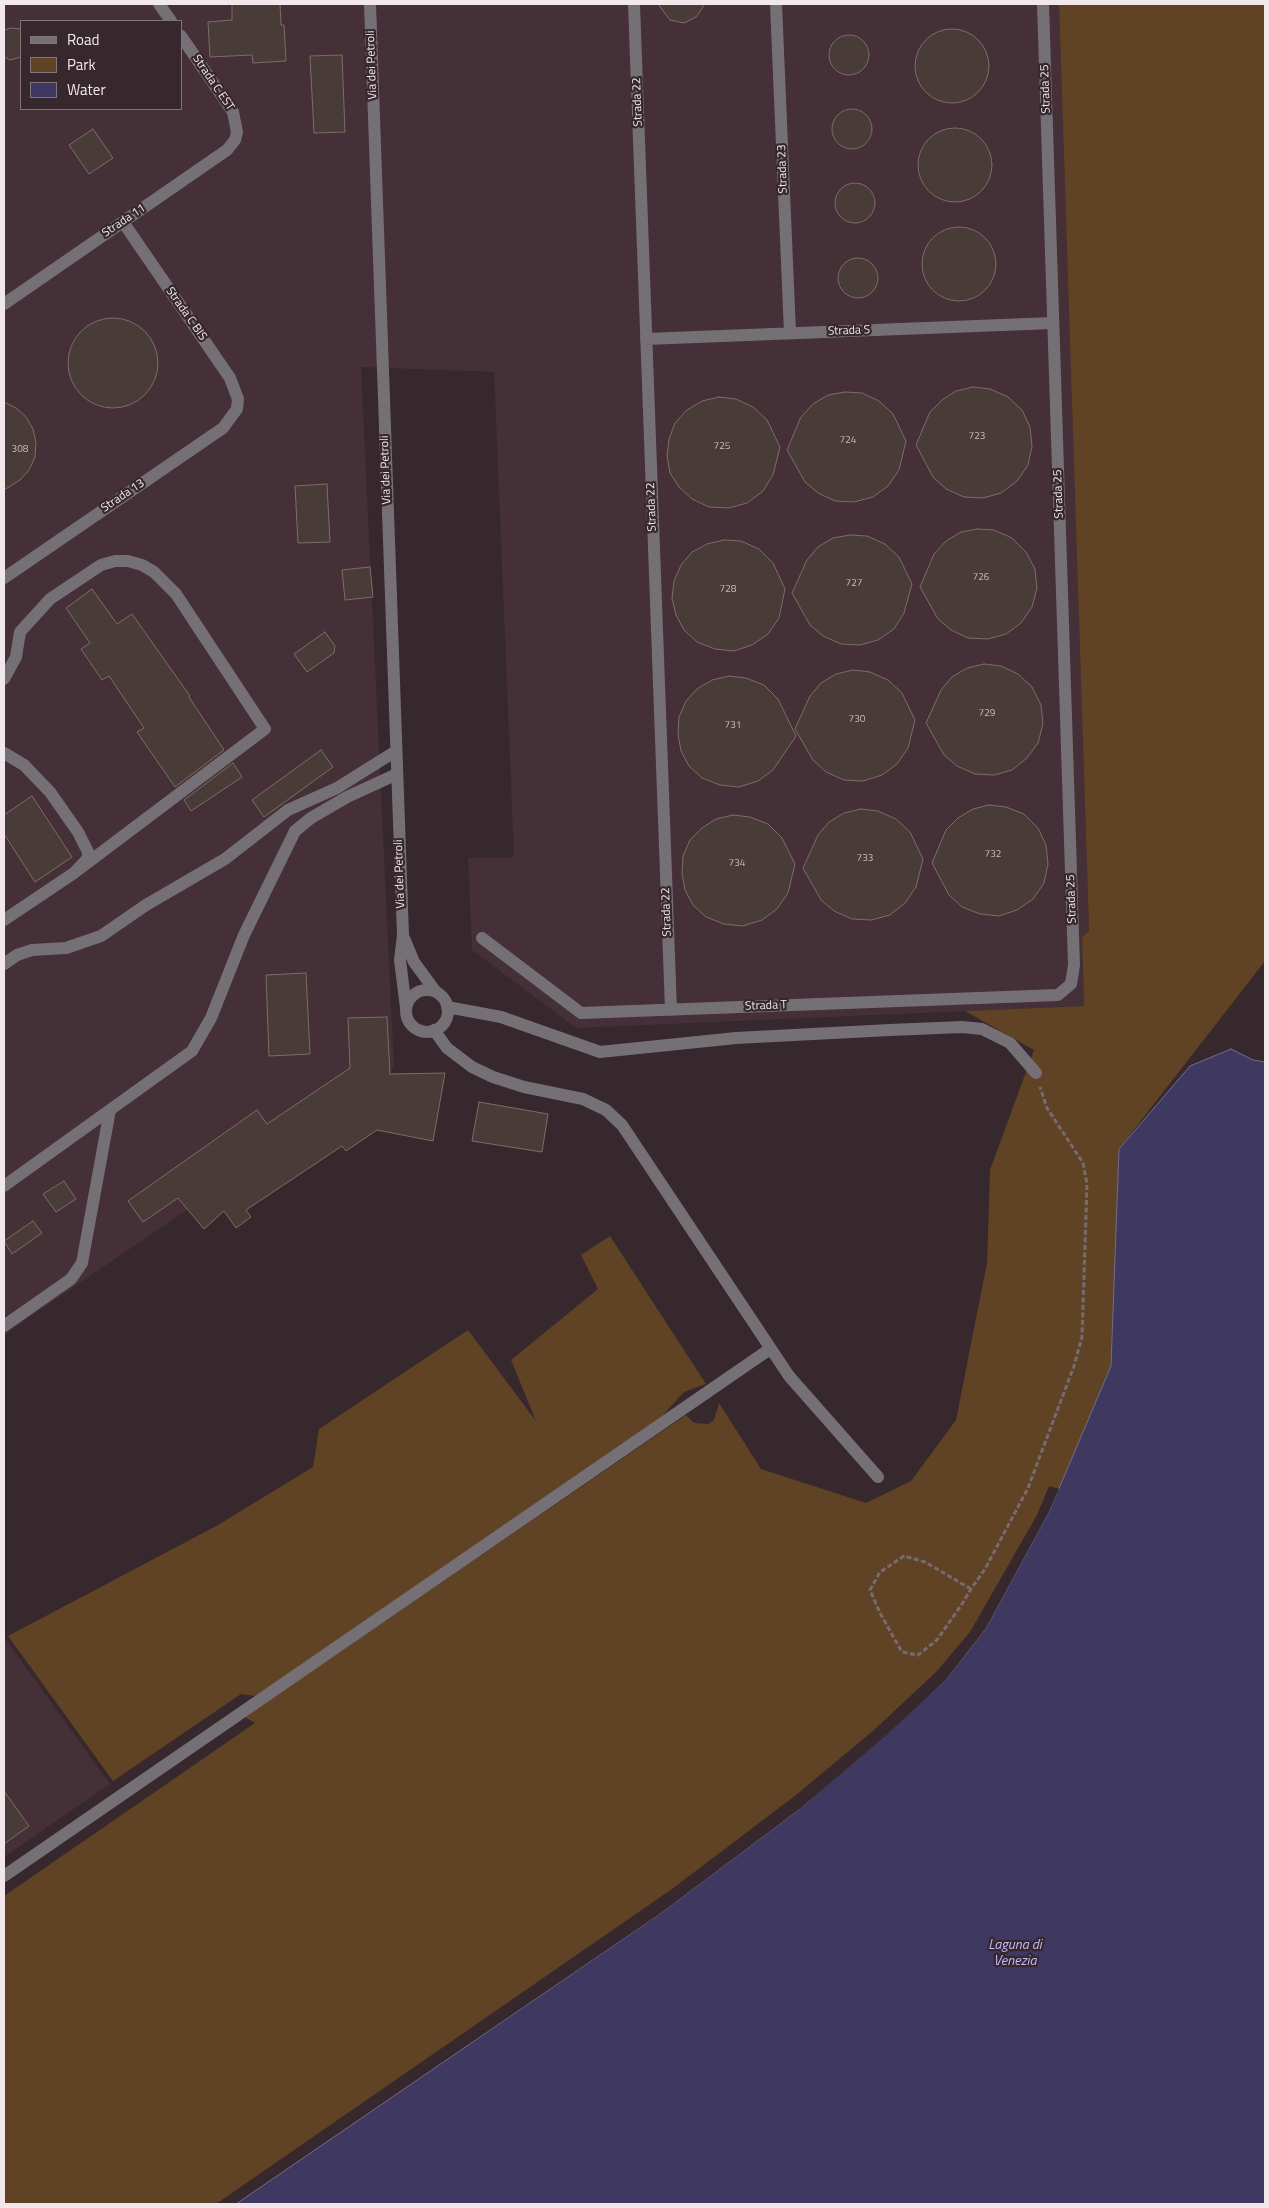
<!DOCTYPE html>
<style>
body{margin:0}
#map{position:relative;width:1269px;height:2208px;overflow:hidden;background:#36282c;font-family:"Titillium Web",sans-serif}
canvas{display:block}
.frame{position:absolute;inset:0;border:5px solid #f2e8eb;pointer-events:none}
.legend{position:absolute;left:20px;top:20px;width:162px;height:90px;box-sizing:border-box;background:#36282c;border:1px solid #817578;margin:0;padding:6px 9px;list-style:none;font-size:15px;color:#f2e8eb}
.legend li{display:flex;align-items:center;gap:10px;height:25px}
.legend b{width:25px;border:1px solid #817578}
</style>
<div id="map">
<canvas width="1269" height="2208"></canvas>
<div class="frame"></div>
<ul class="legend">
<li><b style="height:6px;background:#757075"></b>Road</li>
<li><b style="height:14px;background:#604324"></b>Park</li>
<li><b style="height:14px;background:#3f3860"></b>Water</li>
</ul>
</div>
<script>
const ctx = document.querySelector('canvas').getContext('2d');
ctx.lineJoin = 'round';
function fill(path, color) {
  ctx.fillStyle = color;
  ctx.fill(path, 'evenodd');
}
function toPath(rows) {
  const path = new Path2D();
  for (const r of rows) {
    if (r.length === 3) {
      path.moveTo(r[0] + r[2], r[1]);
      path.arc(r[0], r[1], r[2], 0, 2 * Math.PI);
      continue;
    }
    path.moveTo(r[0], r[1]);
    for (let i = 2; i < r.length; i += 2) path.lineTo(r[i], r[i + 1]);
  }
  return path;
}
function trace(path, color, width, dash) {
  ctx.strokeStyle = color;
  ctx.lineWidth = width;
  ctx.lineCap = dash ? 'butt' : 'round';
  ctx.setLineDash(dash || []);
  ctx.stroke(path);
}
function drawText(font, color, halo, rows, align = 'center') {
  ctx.font = font + ' "Titillium Web",sans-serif';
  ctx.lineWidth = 4.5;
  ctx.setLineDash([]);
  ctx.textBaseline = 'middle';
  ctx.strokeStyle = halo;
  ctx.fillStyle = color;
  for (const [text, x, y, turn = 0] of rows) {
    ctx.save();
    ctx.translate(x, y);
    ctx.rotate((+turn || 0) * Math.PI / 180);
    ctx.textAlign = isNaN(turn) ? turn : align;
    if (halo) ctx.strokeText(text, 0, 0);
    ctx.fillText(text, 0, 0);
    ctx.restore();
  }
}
fill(toPath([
 [4,4,1059,4,1089,930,1082,938,1084,1006,576,1028,472,950,468,858,514,857,494,372,361,367,394,1068,4,1335],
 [21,21,181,21,181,109,21,109],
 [4,1637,110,1784,4,1857]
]), '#443036');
fill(toPath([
 [1059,4,1265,4,1265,961,1119,1149,1111,1366,1059,1489,1049,1486,1037,1515,970,1632,936,1672,873,1731,796,1795,672,1889,216,2204,4,2204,4,1896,255,1723,245,1717,686,1415,694,1423,708,1424,714,1420,719,1403,761,1469,866,1503,911,1481,956,1420,987,1263,990,1170,1034,1050,965,1011,1084,1006,1082,938,1089,930],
 [610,1236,706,1384,684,1392,662,1416,256,1696,241,1694,113,1781,8,1636,218,1525,313,1467,319,1429,468,1330,536,1421,511,1360,598,1289,581,1255]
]), '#604324');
const water = toPath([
 [1231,1049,1253,1060,1265,1062,1265,2204,236,2204,661,1913,801,1808,945,1681,986,1628,1049,1512,1111,1366,1119,1149,1190,1066,1231,1049]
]);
fill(water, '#3f3860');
trace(water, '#756d8a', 1);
fill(toPath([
 [1056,1488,1059,1489,1049,1512,986,1628,945,1681,884,1737,801,1808,661,1913,234,2204,660,1910,800,1806,883,1735,943,1679,984,1626,1046,1511]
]), '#36282c');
const building = toPath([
 [232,4,280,4,281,25,284,25,286,61,253,63,252,55,210,57,208,22,232,20,232,4],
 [658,4,705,4,696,17,684,23,670,20,658,4],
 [11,28,21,29,21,57,10,60,4,57,4,30,11,28],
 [952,66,37],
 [849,55,20],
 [342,55,345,132,314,133,310,56,342,55],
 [852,129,20],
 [955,165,37],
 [93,129,113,158,89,174,69,145,93,129],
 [855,203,20],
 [959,264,37],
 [858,278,20],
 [113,363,45],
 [973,387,990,389,1008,397,1022,410,1030,427,1032,446,1028,465,1017,481,1001,493,983,498,964,497,946,489,933,477,916,445,930,412,942,400,956,391,973,387],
 [845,392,862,393,879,401,893,414,906,441,899,470,888,486,873,497,854,502,835,501,818,493,805,482,787,450,801,417,813,404,828,395,845,392],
 [719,397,736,399,753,407,767,420,780,447,773,475,763,491,747,503,729,508,709,507,692,499,679,487,670,473,667,456,669,439,675,423,687,410,702,401,719,397],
 [4,402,16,408,26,417,33,429,36,443,35,457,29,470,20,480,4,490,4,402],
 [327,484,330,542,298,543,295,486,327,484],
 [977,529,994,530,1012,538,1026,552,1035,569,1037,588,1032,607,1021,623,1006,634,988,639,968,638,951,630,938,619,920,587,934,554,946,541,961,532,977,529],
 [850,535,867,536,885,544,899,557,912,584,904,613,894,629,878,640,860,645,841,644,823,636,810,625,792,593,807,560,818,547,833,538,850,535],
 [724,540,741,541,759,549,773,563,785,589,779,618,768,634,752,645,734,651,715,649,697,642,684,630,676,615,672,598,674,581,681,565,692,552,707,544,724,540],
 [370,567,373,597,345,600,342,570,370,567],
 [92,589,117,624,132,614,190,696,189,697,224,750,175,787,137,732,144,728,109,676,102,680,81,649,90,643,66,608,92,589],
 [325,632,335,646,334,653,307,672,294,654,325,632],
 [984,664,1001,666,1018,674,1032,687,1041,705,1043,724,1038,743,1027,758,1012,770,994,775,975,774,957,766,944,755,926,723,941,690,952,677,967,668,984,664],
 [853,670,870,672,888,680,902,693,915,720,908,748,897,764,882,775,863,781,844,780,826,772,813,760,795,729,810,696,821,683,836,674,853,670],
 [729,676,746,678,764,685,778,699,796,736,773,770,758,781,739,787,720,785,702,778,689,766,681,751,678,734,679,717,686,701,697,689,712,680,729,676],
 [321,750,333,767,264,817,252,800,321,750],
 [233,763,242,777,191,811,184,800,233,763],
 [32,796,72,857,35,882,4,834,4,815,32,796],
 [989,805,1006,807,1024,814,1038,828,1046,845,1048,864,1044,883,1033,899,1017,910,999,916,980,914,962,907,949,895,932,863,946,830,958,818,973,809,989,805],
 [861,809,878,811,896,819,910,832,923,859,916,887,905,903,890,915,871,920,852,919,834,911,821,900,803,868,818,835,829,822,844,813,861,809],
 [733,815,750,817,768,824,782,838,795,864,788,893,777,909,762,920,743,926,724,924,706,917,693,905,685,890,682,873,683,856,690,840,702,828,716,819,733,815],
 [306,973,310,1054,269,1056,266,975,306,973],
 [387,1017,390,1074,445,1073,433,1141,377,1130,346,1151,342,1146,246,1210,251,1217,236,1228,224,1211,204,1229,178,1198,143,1222,128,1201,257,1110,267,1124,350,1068,348,1018,387,1017],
 [479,1102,548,1114,542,1152,472,1141,479,1102],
 [64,1181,76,1199,56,1212,43,1194,64,1181],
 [33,1221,42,1233,12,1254,4,1241,33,1221],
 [4,1791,29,1826,4,1844,4,1791]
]);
fill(building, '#493b37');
trace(building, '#7d6d69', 1);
trace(toPath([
 [971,1589,925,1562,904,1556,880,1572,870,1590,880,1613,902,1652,918,1655,937,1640,962,1604,971,1589,985,1569,1028,1488,1074,1366,1082,1337,1087,1184,1083,1163,1047,1108,1040,1087]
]), '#786b6f', 3, [5, 2.5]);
trace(toPath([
 [159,4,171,21],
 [370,4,403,935,400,960,406,1008],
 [634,4,671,1010],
 [776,4,790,333],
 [4,304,227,150,235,140,237,132,233,112,181,36],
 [646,339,1053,323],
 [4,578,223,428,237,409,238,399,230,378,123,222],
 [4,679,16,657,20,632,50,599,101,565,115,561,128,561,142,565,154,572,176,594,265,729,74,873],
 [4,753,24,765,50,792,78,832,88,852,88,858,74,873,4,920],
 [404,938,414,962,436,992],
 [482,938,581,1013,1058,995,1071,984,1074,965,1043,4],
 [4,964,17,955,32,950,66,948,101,936,146,905,225,859,288,810,337,788,396,751],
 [427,1011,21],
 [447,1007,501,1017,600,1052,736,1038,890,1030,962,1027,982,1029,1010,1043,1036,1073],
 [434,1030,447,1048,472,1067,493,1077,524,1087,583,1099,606,1110,622,1125,789,1376,878,1477],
 [4,1186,192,1051,211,1018,244,935,295,831,311,818,347,797,397,774],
 [4,1326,71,1279,82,1263,110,1110],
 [4,1876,770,1349]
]), '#757075', 12);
drawText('10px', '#c8bdbe', null, [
 ["723",977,437],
 ["724",848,441],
 ["725",722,447],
 ["308",20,450],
 ["726",981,578],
 ["727",854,584],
 ["728",728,590],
 ["729",987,714],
 ["730",857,720],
 ["731",733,726],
 ["732",993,855],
 ["733",865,859],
 ["734",737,864]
]);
drawText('12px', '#f2e8eb', '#36282c', [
 ["Via dei Petroli",372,65,-92],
 ["Strada C EST",213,83,56],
 ["Strada 25",1046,89,-92],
 ["Strada 22",638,102,-92],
 ["Strada 23",783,169,-92],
 ["Strada 11",124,221,-34],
 ["Strada C BIS",186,314,55],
 ["Strada S",849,331,-2],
 ["Via dei Petroli",386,470,-92],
 ["Strada 25",1059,494,-92],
 ["Strada 13",123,496,-34],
 ["Strada 22",652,507,-92],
 ["Via dei Petroli",400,874,-92],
 ["Strada 25",1072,899,-92],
 ["Strada 22",667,912,-92],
 ["Strada T",766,1006,-2]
]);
drawText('italic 14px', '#c2b9fe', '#36282c', [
 ["Laguna di",1015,1946],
 ["Venezia",1015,1962]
]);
</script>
